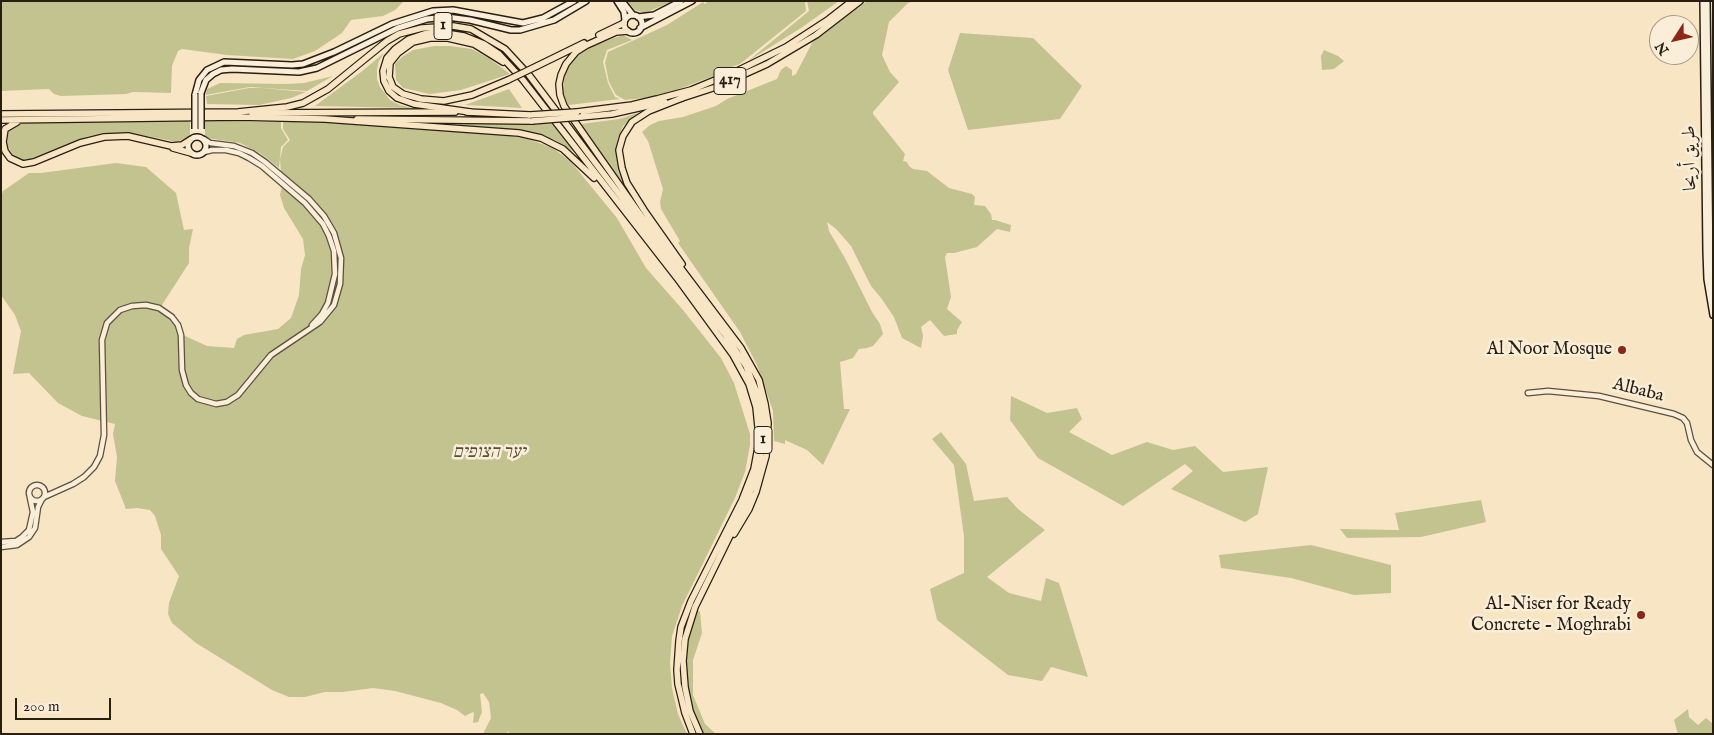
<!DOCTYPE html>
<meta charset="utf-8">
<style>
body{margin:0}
#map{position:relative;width:1714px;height:735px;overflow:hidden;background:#f8e5c3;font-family:"IM FELL English",serif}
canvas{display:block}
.frame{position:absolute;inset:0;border:2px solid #281f12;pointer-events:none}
.north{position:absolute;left:1649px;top:15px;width:50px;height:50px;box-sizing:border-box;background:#faeed8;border:1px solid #a69b89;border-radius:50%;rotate:235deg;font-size:14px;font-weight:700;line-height:20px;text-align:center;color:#281f12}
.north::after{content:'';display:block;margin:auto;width:18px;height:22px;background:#8f2418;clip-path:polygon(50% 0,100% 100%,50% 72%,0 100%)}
.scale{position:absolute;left:15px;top:698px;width:96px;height:22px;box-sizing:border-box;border:2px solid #281f12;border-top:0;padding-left:6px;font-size:15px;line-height:18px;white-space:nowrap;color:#281f12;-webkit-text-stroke:4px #faeed8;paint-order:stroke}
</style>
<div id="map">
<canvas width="1714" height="735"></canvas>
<div class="frame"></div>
<div class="north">N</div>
<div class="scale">200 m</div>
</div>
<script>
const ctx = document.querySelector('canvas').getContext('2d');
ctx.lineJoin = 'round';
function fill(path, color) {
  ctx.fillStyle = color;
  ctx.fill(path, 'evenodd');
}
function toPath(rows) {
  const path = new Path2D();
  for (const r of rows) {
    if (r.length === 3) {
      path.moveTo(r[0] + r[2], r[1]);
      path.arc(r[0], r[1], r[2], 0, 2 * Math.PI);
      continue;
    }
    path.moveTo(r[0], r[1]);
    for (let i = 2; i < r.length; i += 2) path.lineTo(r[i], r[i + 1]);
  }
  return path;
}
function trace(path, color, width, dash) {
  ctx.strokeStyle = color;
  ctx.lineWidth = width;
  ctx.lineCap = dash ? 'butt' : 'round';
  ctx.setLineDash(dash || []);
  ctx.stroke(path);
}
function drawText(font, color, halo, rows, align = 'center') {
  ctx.font = font + ' "IM FELL English",Amiri,"Frank Ruhl Libre",serif';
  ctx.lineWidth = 5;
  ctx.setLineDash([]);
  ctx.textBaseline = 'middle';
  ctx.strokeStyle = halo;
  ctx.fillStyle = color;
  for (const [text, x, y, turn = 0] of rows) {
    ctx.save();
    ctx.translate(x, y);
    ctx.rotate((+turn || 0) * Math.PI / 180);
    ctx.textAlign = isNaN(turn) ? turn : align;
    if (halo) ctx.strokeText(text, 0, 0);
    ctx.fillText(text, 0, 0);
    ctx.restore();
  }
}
fill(toPath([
 [1,1,404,1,395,10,383,16,351,20,342,33,315,51,293,59,227,55,182,49,178,51,172,66,171,93,133,92,126,94,61,96,54,94,49,89,1,91],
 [627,1,673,1,645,13,635,10],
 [708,1,805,1,806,11,740,64,723,70,721,73,666,94,645,98,625,100,616,95,609,82,605,63,608,52,667,25,703,2,705,4],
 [807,1,839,1,801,28,748,61,809,11],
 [867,1,914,1,908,3,889,22,882,55,890,72,899,82,873,112,873,114,905,154,903,161,907,162,909,166,913,169,927,171,949,188,972,194,975,197,974,205,985,206,991,214,992,220,995,220,1011,225,1010,232,997,229,977,247,954,253,947,253,945,257,951,297,947,309,962,322,957,330,957,334,944,336,930,320,921,327,923,336,921,348,902,338,894,317,881,298,871,286,851,246,836,229,827,222,829,231,846,260,872,312,880,324,883,334,873,346,867,348,859,349,853,358,840,362,844,409,850,409,823,465,807,450,785,440,785,444,774,441,773,411,757,365,740,332,678,243,680,241,661,209,660,202,663,189,648,141,642,132,650,125,659,121,683,117,716,106,727,99,777,79,781,70,786,66,792,70,792,76,796,74,814,39],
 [960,33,1033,38,1082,86,1060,119,968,130,948,70],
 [623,35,632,40,607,50,603,62,608,83,615,97,620,99,568,105,563,92,564,81,565,73,573,60,580,53,592,46],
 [434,46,450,46,472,49,490,59,510,74,461,90,430,94,403,88,396,80,395,64,402,57,413,50],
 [1324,50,1338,56,1344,61,1334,69,1322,70,1321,56],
 [384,53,379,61,377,69,377,79,380,87,390,100,400,105,412,108,315,106,361,72],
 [333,76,307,91,250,87,205,95,207,89,220,83,287,84,304,83],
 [249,88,262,88,306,92,291,98,259,105,207,104,206,96],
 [509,89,522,108,465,105],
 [638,113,623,126,618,138,616,155,619,173,624,183,624,187,581,124,619,119],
 [190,121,190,136,177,142,132,133,102,133,86,137,37,159,27,161,20,160,12,154,7,145,6,140,10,127,18,123],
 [205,121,281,122,281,128,288,140,281,147,279,168,260,153,240,143,207,138,205,136],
 [283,121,379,125,505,135,528,139,553,148,571,162,617,218,646,268,683,310,721,358,734,383,750,434,750,445,745,472,735,498,682,606,672,636,670,663,672,688,678,714,687,734,508,734,509,731,505,734,483,734,491,718,489,702,483,693,480,694,482,712,478,722,473,723,474,713,473,712,465,716,457,710,441,703,395,691,373,688,343,692,325,692,305,697,289,697,272,690,196,643,172,623,168,614,169,603,179,576,161,549,161,535,155,516,150,510,137,508,126,509,115,481,117,457,113,434,115,424,82,416,58,403,29,373,13,374,21,331,15,315,1,295,1,197,3,191,29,173,41,173,116,163,146,167,176,193,184,230,193,229,189,248,189,263,160,308,183,335,207,346,234,348,237,339,244,335,278,329,291,318,299,295,301,269,305,255,303,239,284,208,280,195,282,186,280,159,283,147,290,140,283,129],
 [389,122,552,123,576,153,555,140,531,133],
 [1011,396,1047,413,1077,408,1082,419,1069,432,1112,455,1147,442,1173,450,1195,446,1223,472,1268,467,1258,514,1245,522,1171,489,1193,471,1185,464,1123,506,1038,458,1010,420],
 [941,432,966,464,974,501,1007,497,1018,509,1045,530,987,577,1009,593,1041,601,1046,578,1059,583,1088,677,1051,667,1042,681,1008,675,937,620,930,589,964,573,964,536,954,465,932,439],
 [1481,500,1486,522,1421,537,1347,538,1340,529,1399,530,1395,513],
 [1311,545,1391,565,1391,593,1354,595,1291,578,1221,568,1219,555],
 [697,609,700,612,702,633,693,660,693,695,705,724,716,734,703,734,691,709,687,689,685,657,691,622],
 [1688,709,1689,717,1698,725,1706,718,1713,724,1713,734,1678,734,1674,720]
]), '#c3c390');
const tertiary = toPath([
 [204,152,212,150,226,150,239,153,249,158,262,166,305,203,323,224,329,236,334,251,335,274,328,303,322,314,312,325],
 [1528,393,1548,391,1599,396,1674,414,1683,418,1687,423,1691,440,1697,452,1713,465],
 [37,493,8],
 [44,497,73,484,84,477,94,467,100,456,104,435,102,340,107,323,120,310,132,306,146,305,159,308,172,317,178,325,181,335,182,370,186,385,191,393,198,399,216,404,227,402,238,395,271,355,320,322,334,305,340,284,341,258,334,233,324,216,309,199,265,162,252,153,234,146,210,143,204,139],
 [1,542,16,541,22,537,29,530,33,512,30,498],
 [1,547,17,545,29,537,35,528,38,507,42,499]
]);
const secondary = toPath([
 [617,1,624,12,625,20],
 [622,1,633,15],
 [1703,1,1706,252,1707,279,1713,315],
 [1707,1,1710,269,1713,295],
 [633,24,9],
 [638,17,654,15,681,1],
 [640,28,692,1],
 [201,93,206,80,213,74,221,70,232,69,299,72,317,68,398,28,427,19,447,17,470,20,511,30,520,30,554,20,586,1],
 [195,95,199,80,207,70,224,62,292,65,303,64,334,52,392,24,433,11,453,10,523,23,543,18,574,1],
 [197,146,9]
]);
const primary = toPath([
 [679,99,716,87,767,64,816,35,860,1],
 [467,112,530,115],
 [577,112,632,105,657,99,691,90,737,71,786,47,829,19,852,1],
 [252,113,455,112],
 [581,117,612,114,665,102],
 [357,119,532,121]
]);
const trunk = toPath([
 [628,31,616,32,587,45,576,52,566,64,561,75,559,84,560,95,564,106,639,213,741,348,759,380,765,404,768,423,766,456,756,492,749,509,734,534],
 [599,35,624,23],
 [503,62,474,44,448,38,430,38,413,42,398,53,390,63,389,77,393,87,403,94,421,99,444,101,472,95,508,80],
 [537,66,584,43],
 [682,98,649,111,632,122,623,136,619,150,622,168,627,183,644,210,682,264],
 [470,112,414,104,397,98,389,91,384,81,383,71,387,58,395,49,409,39,424,34,438,32,464,36,484,44,499,54,523,80,677,278,733,355,749,384,756,407,758,427,758,447,754,469,742,500,691,601,681,627,679,641,677,670,678,684,685,713,693,734],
 [1,114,238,112,287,107,303,103,328,89,387,41,399,34,422,28,453,26,471,29,505,49,529,75,724,333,746,366,757,393,762,413,763,433,759,467,746,503,695,607,685,639,683,661,685,687,690,711,700,734],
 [1,120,239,117,325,119,519,133,541,138,563,149,594,178],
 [17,122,5,129,3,142,5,151,10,158,23,164,34,162,80,143,104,137,128,136,171,146,182,145,190,140],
 [173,148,191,153]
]);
trace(tertiary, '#5c503e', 7);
trace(secondary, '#281f12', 8);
trace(primary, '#281f12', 8);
trace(trunk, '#281f12', 8);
trace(tertiary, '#faeed8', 4.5);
trace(secondary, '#faeed8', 5);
trace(primary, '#f8e5c3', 5.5);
trace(trunk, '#f8e5c3', 5.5);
const secondaryBridge = toPath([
 [201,93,201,129],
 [195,95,195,129]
]);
const primaryBridge = toPath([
 [530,115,577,112],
 [532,121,581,117]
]);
const trunkBridge = toPath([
 [508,80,537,66]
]);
trace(secondaryBridge, '#281f12', 8, []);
trace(primaryBridge, '#281f12', 8, []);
trace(trunkBridge, '#281f12', 8, []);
trace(secondaryBridge, '#faeed8', 5);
trace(primaryBridge, '#f8e5c3', 5.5);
trace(trunkBridge, '#f8e5c3', 5.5);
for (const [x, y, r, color] of [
 [1622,350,5,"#8f2418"],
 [1641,615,5,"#8f2418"]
]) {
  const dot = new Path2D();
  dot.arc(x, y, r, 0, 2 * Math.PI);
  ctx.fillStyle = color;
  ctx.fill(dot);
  trace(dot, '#faeed8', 2);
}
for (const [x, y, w] of [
 [443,26,18],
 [730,81,32],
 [763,440,18]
]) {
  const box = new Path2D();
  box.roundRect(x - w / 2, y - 13.5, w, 27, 4);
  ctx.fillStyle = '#faeed8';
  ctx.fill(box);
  trace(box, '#281f12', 1);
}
drawText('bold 16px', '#281f12', null, [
 ["1",443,26],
 ["417",730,81],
 ["1",763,440]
]);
drawText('18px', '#281f12', '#faeed8', [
 ["طريق أريحا",1691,158,-91],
 ["Albaba",1638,391,14]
]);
drawText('18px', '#281f12', '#faeed8', [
 ["Al Noor Mosque",1612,350],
 ["Al-Niser for Ready",1631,605],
 ["Concrete - Moghrabi",1631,626]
], 'right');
drawText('italic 18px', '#565038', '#faeed8', [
 ["יער הצופים",489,453]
]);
</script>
